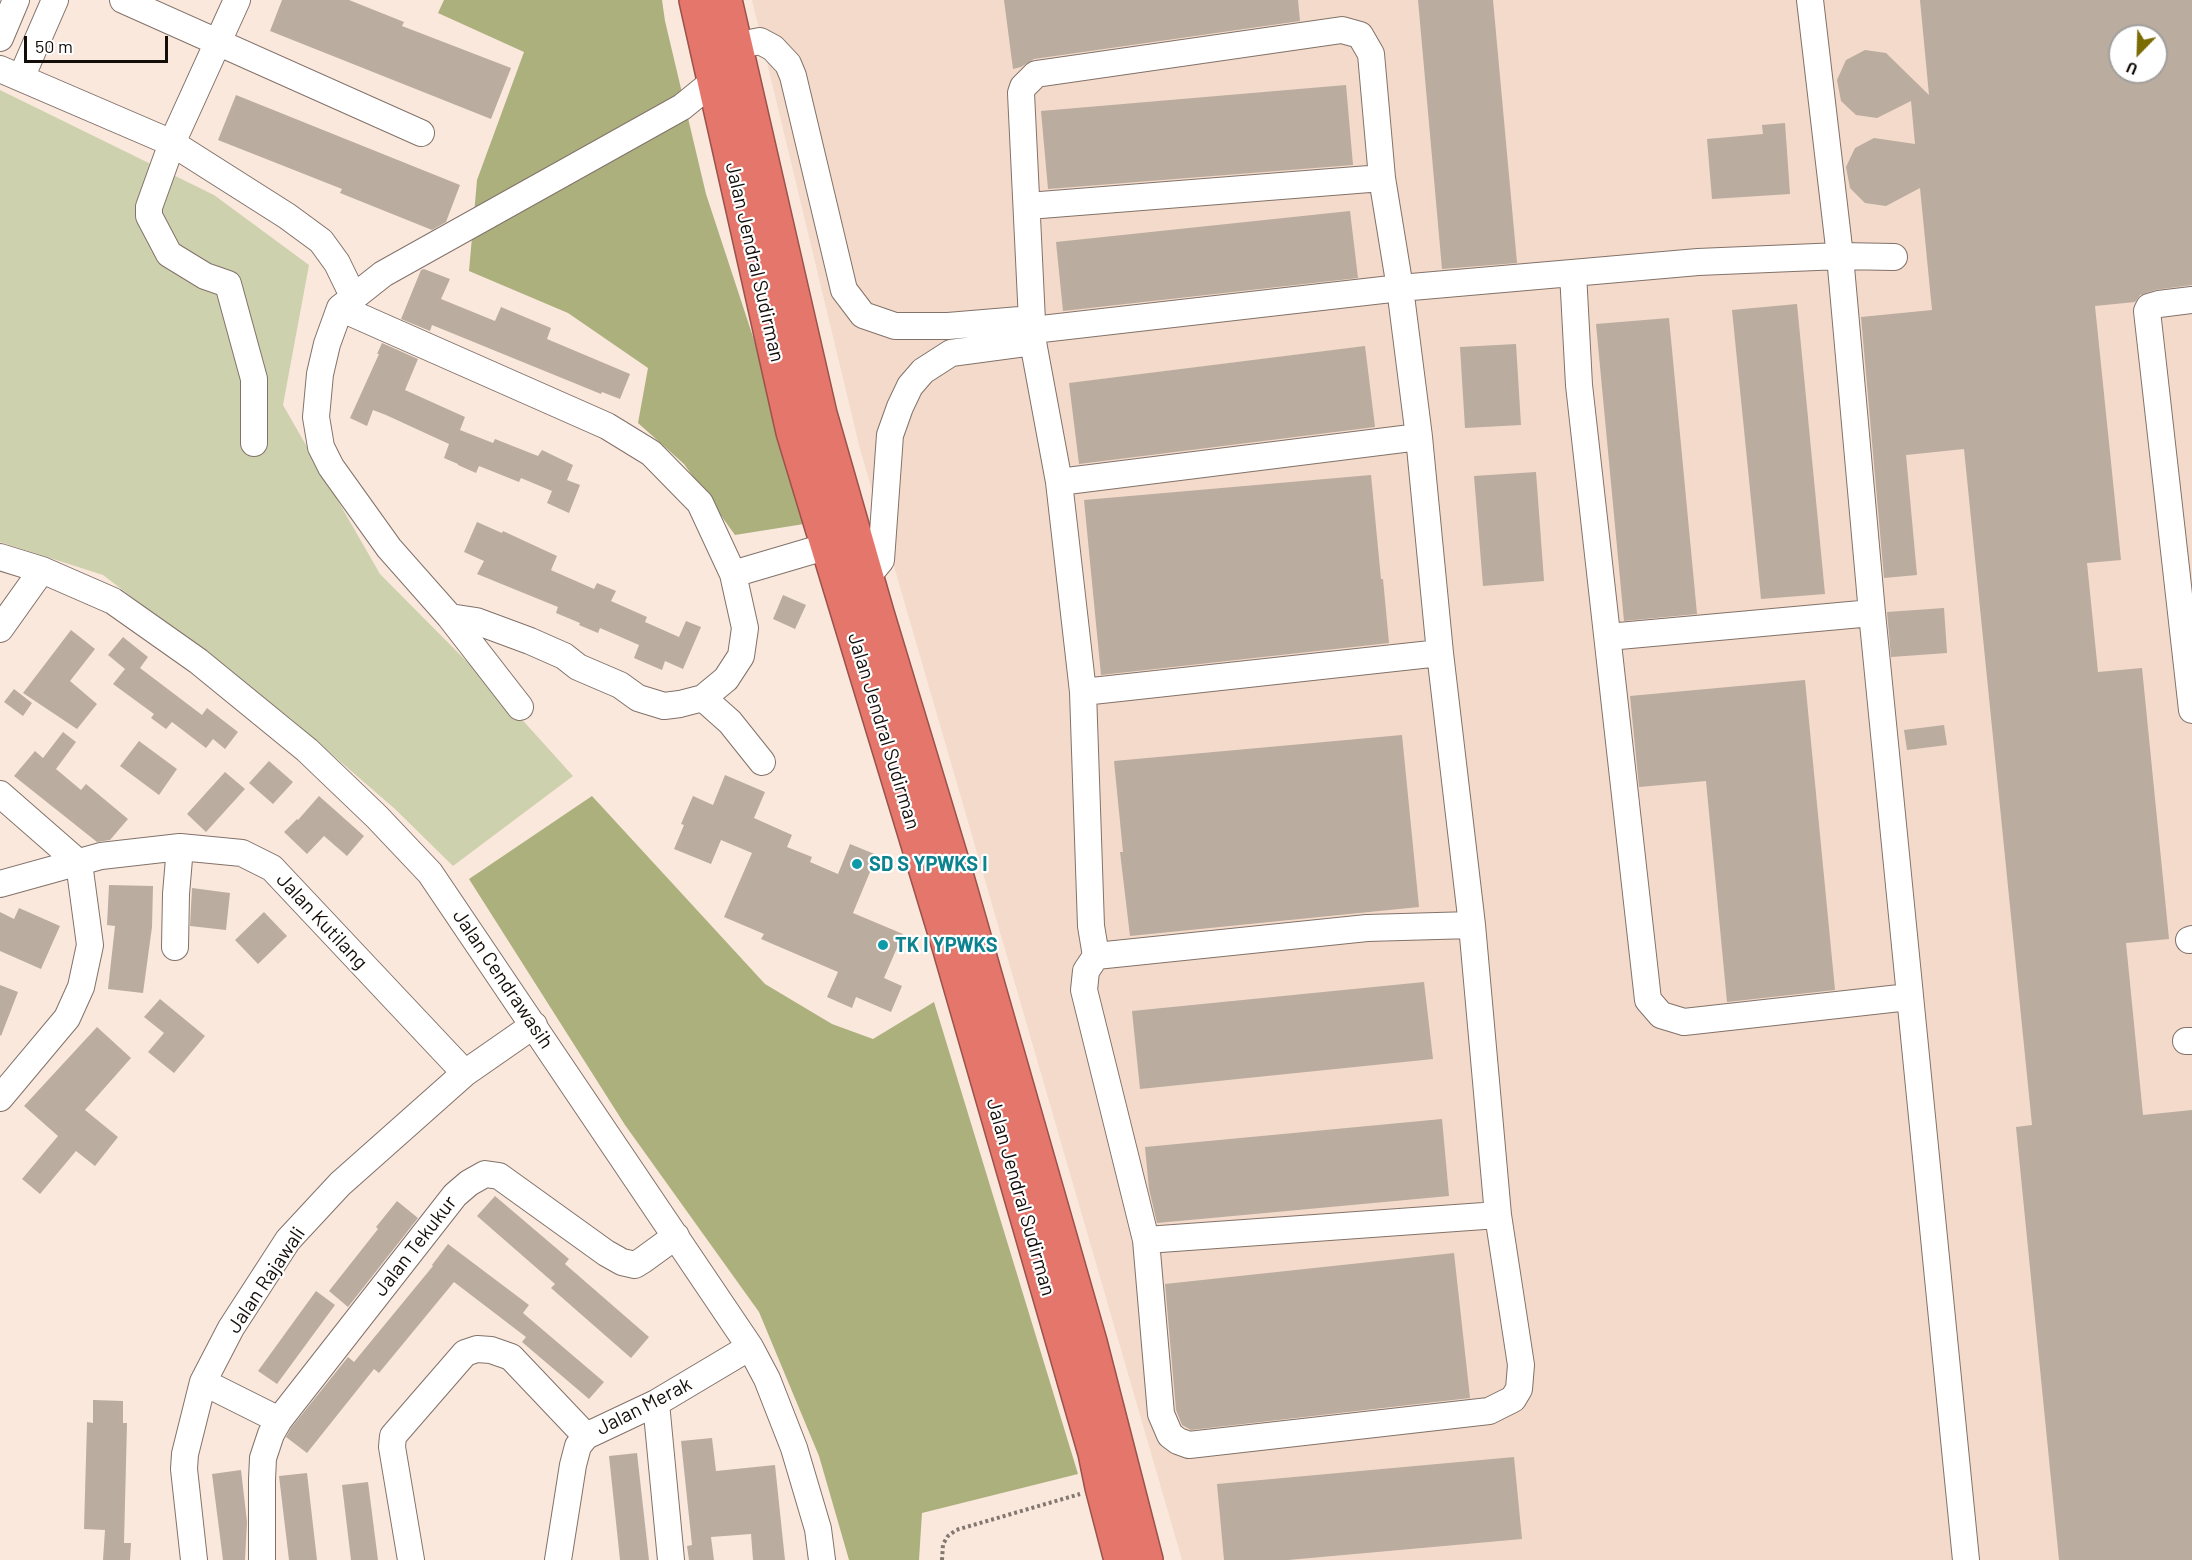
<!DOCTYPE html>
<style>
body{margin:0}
#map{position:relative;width:2192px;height:1560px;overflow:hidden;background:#fae8dd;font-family:Barlow,sans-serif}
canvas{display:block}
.north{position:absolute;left:2108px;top:24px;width:60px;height:60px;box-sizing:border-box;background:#fff;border:2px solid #a19f9d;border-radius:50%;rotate:203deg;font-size:16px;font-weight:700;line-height:24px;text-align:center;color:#140e0a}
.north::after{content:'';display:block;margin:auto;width:21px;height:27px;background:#7b6b03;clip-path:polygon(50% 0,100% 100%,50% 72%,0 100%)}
.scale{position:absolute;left:24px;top:36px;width:144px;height:27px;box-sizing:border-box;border:3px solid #140e0a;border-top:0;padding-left:8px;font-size:18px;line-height:21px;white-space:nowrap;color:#140e0a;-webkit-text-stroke:4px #fff;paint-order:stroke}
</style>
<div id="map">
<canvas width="2192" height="1560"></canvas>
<div class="north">U</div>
<div class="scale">50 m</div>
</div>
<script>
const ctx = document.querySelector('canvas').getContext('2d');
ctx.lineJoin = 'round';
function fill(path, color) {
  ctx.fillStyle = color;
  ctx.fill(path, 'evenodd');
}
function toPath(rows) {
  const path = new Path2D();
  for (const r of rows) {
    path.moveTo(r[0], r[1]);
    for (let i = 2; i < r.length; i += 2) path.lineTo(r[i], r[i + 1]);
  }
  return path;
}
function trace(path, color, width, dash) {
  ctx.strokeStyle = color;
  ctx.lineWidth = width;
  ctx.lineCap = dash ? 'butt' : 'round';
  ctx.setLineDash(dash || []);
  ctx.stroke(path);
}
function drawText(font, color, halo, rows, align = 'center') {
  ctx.font = font + ' Barlow,sans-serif';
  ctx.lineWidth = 4.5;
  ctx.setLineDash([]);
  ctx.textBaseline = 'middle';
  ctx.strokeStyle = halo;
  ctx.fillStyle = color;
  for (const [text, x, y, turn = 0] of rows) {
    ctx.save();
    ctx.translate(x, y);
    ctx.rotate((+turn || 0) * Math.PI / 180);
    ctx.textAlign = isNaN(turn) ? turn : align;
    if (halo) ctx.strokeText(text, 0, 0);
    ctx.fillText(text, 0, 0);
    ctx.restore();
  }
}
fill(toPath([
 [752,0,2192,0,2192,1560,1182,1560,860,449],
 [2120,36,2156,36,2156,72,2120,72]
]), '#f3dacb');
fill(toPath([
 [0,90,214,195,309,265,283,405,380,574,499,694,573,776,453,866,395,809,290,718,103,575,0,542]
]), '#ced1ae');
fill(toPath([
 [444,0,662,0,665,21,706,194,754,340,804,524,735,535,684,464,638,423,648,368,568,313,469,271,477,180,524,52,438,13],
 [592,796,765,984,832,1024,873,1039,934,1002,1078,1474,922,1513,919,1560,849,1560,819,1456,759,1312,625,1125,469,879]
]), '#acb07d');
fill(toPath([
 [282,0,349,0,404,22,402,26,511,68,491,119,270,31],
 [1004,0,1298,0,1300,21,1034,59,1021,67,1013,69],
 [1418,0,1493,0,1517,263,1442,269],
 [1920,0,2192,0,2192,285,2155,290,2140,295,2135,302,2095,306,2121,560,2087,563,2098,672,2142,668,2169,939,2126,943,2143,1115,2192,1110,2192,1560,2059,1560,2016,1127,2032,1125,1964,449,1906,455,1917,575,1884,578,1861,317,1932,310,1920,188,1886,206,1865,203,1850,188,1846,167,1855,148,1874,138,1915,144,1911,101,1877,118,1856,115,1841,101,1837,80,1846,60,1865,50,1886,53,1929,95],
 [2120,36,2156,36,2156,72,2120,72],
 [1346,85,1353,165,1048,189,1041,111],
 [236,95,460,185,446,222,432,230,340,193,342,189,218,140],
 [1785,123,1790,194,1712,199,1707,139,1763,134,1762,125],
 [1350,211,1358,278,1063,311,1056,242],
 [424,269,450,279,441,299,495,321,501,307,551,328,547,339,630,374,620,399,602,392,601,394,432,325,430,331,401,319,421,270],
 [1797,304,1825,594,1761,599,1732,310],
 [1669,318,1697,614,1624,621,1596,324],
 [382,343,418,359,405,390,465,417,460,430,493,443,495,439,538,456,542,450,573,465,567,480,580,485,569,513,547,503,552,491,521,478,519,482,479,466,476,473,458,465,458,464,444,458,449,444,386,415,373,410,367,426,350,418,379,354,377,354],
 [1516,344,1521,425,1465,428,1460,347],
 [1365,346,1375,427,1079,464,1069,383],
 [1536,472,1544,581,1483,586,1474,476],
 [1371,475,1381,579,1383,579,1389,643,1101,675,1084,500],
 [477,522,502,533,503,531,557,556,551,570,553,571,594,589,597,583,616,591,611,601,647,617,645,622,679,637,686,621,701,627,683,669,665,661,662,670,634,658,639,645,600,628,598,633,579,625,580,623,556,613,558,607,477,574,484,561,464,552],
 [783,595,806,605,795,629,773,619],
 [1944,608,1947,653,1891,657,1887,612],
 [71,630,95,649,70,681,97,704,77,729,23,693],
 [123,637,148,657,140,668,202,715,207,708,238,732,225,749,213,739,206,748,172,722,166,729,151,718,154,714,113,684,125,669,108,655],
 [1805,680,1835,990,1727,1002,1706,781,1639,787,1630,696],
 [14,689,32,703,23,716,4,702],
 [1944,725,1947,745,1907,750,1904,730],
 [63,732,76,742,56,769,81,790,86,784,128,819,110,840,97,842,14,776,35,751,43,758],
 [1402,735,1419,907,1130,936,1120,852,1123,852,1114,761],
 [139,741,177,769,159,795,120,766],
 [269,761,293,782,273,804,249,783],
 [225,772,245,789,206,832,187,814],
 [725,775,765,792,754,818,792,835,787,847,812,857,810,862,838,874,850,844,877,855,853,913,903,934,884,978,902,986,891,1012,856,997,852,1008,827,997,838,972,761,939,764,934,724,917,752,853,721,840,711,864,674,849,684,825,681,824,693,796,713,805],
 [319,796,364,836,347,856,324,836,307,854,284,832,297,819,298,820],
 [109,885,153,886,152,927,143,993,108,989,115,926,107,925],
 [192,888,230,893,226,930,190,926],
 [19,908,60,926,41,969,0,951,0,912,14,919],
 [264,912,287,936,258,964,235,940],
 [1424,982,1433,1059,1140,1089,1132,1011],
 [0,985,18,992,1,1036,0,1035],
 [160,999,205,1036,174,1073,148,1052,164,1033,144,1017],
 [97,1027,131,1058,85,1110,118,1137,95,1166,76,1151,40,1194,22,1179,58,1136,24,1106],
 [1442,1119,1449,1196,1157,1223,1149,1189,1145,1147],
 [495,1196,569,1259,565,1264,649,1337,631,1358,551,1288,555,1284,477,1216],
 [397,1201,418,1218,348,1307,329,1291,378,1229,376,1227],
 [448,1244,529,1305,523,1313,604,1382,589,1399,522,1342,526,1337,454,1282,379,1373,374,1369,307,1453,286,1437,291,1428,348,1357,354,1362,433,1266,432,1265],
 [1454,1253,1470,1398,1191,1430,1182,1425,1176,1410,1165,1284],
 [316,1291,335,1305,277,1384,258,1371],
 [93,1400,123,1401,123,1423,127,1423,124,1543,131,1543,130,1560,103,1560,105,1530,84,1529,87,1422,93,1423],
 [712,1438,716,1471,775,1465,785,1560,753,1560,751,1534,711,1537,714,1560,689,1560,687,1546,692,1545,681,1441],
 [637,1453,649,1560,620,1560,609,1456],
 [1514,1457,1522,1539,1288,1560,1224,1560,1217,1484],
 [241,1470,247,1522,245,1560,223,1560,212,1474],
 [307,1473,317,1560,289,1560,279,1476],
 [368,1482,378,1560,351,1560,342,1485]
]), '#baac9e');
const minor = toPath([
 [123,0,421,133],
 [237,0,172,143,149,207,149,216,169,254,205,276,228,284,254,379,254,443],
 [1810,0,1840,256,1872,613,1966,1560],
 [0,38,16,0],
 [735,46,760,41,773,48,788,64,793,76,844,290,863,315,895,326,948,326,1032,319],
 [0,69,172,143,287,216,321,241,337,263,353,296],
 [21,78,55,0],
 [1028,206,1382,178],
 [1573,273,1579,385,1648,1000,1661,1015,1684,1022,1909,997],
 [2192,300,2159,304,2149,307,2147,311,2192,710],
 [340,308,607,426,651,453,700,503,733,574,745,628,741,656,726,679,703,698],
 [1033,330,1400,288,1698,262,1840,256,1894,257],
 [1059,482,1419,437],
 [0,557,42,570,113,601,198,661,307,750,377,817,430,873,750,1347,767,1379,794,1448,818,1529,822,1560],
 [733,574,828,546],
 [867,577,881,560,890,435,900,407,910,386,923,371,951,353,1033,342],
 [450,617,476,621,530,641,564,656,578,667,620,685,638,698,664,706,680,704,703,698,730,722,762,762],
 [0,629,42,570],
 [1608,637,1872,613],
 [1083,692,1440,653],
 [520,707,450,617,389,548,331,467,321,447,316,417,320,374,327,344,340,308,383,274,682,107,714,81],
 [0,794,79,863],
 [0,884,101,856,180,847,242,853,272,868,465,1073],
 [2189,940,2192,939],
 [175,947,176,894,180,847],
 [1096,956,1091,926,1083,692,1059,482,1033,342,1021,93,1023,87,1036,74,1342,30,1360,35,1371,54,1382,178,1400,288,1419,437,1440,653,1472,925,1498,1215,1521,1365,1519,1389,1513,1399,1489,1411,1189,1445,1178,1441,1170,1435,1161,1414,1146,1240,1084,990,1086,971,1096,956,1367,928,1472,925],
 [2186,1041,2192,1041],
 [0,1098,67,1018,81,987,90,945,79,863],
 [1146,1240,1498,1215],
 [203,1382,279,1420],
 [656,1403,671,1560],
 [194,1560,184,1469,185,1454,203,1382,231,1328,288,1240,340,1184,465,1073,534,1025],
 [262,1560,262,1480,263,1458,271,1434,279,1420,455,1195,469,1183,485,1174,499,1176,606,1253,622,1262,635,1265,643,1260,676,1236],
 [411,1560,392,1447,393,1436,465,1353,477,1349,491,1350,511,1357,586,1436],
 [558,1560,573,1465,578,1446,586,1436,656,1403,750,1347]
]);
const highway = toPath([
 [696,0,793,432,948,943,1095,1453,1102,1487,1121,1560],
 [725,0,820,414,877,613,958,881,1090,1342,1146,1560]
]);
trace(minor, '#827269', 28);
trace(highway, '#9c524a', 36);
trace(toPath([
 [942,1560,943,1544,948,1536,956,1530,1080,1494]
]), '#837870', 4, [3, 3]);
trace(minor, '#fff', 26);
trace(highway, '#e5766c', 33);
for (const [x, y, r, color] of [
 [857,864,6,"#0f9aa8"],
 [883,945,6,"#0f9aa8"]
]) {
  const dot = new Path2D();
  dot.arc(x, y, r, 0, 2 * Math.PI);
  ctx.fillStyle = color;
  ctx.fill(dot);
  trace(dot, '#fff', 2);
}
drawText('20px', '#140e0a', '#fff', [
 ["Jalan Jendral Sudirman",755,262,77],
 ["Jalan Jendral Sudirman",884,731,73],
 ["Jalan Kutilang",322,921,47],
 ["Jalan Cendrawasih",503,979,56],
 ["Jalan Jendral Sudirman",1021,1197,74],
 ["Jalan Tekukur",415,1246,-52],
 ["Jalan Rajawali",266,1280,-56],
 ["Jalan Merak",644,1406,-27]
]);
drawText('bold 20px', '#0d838f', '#fff', [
 ["SD S YPWKS I",869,864],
 ["TK I YPWKS",895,945]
], 'left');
</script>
